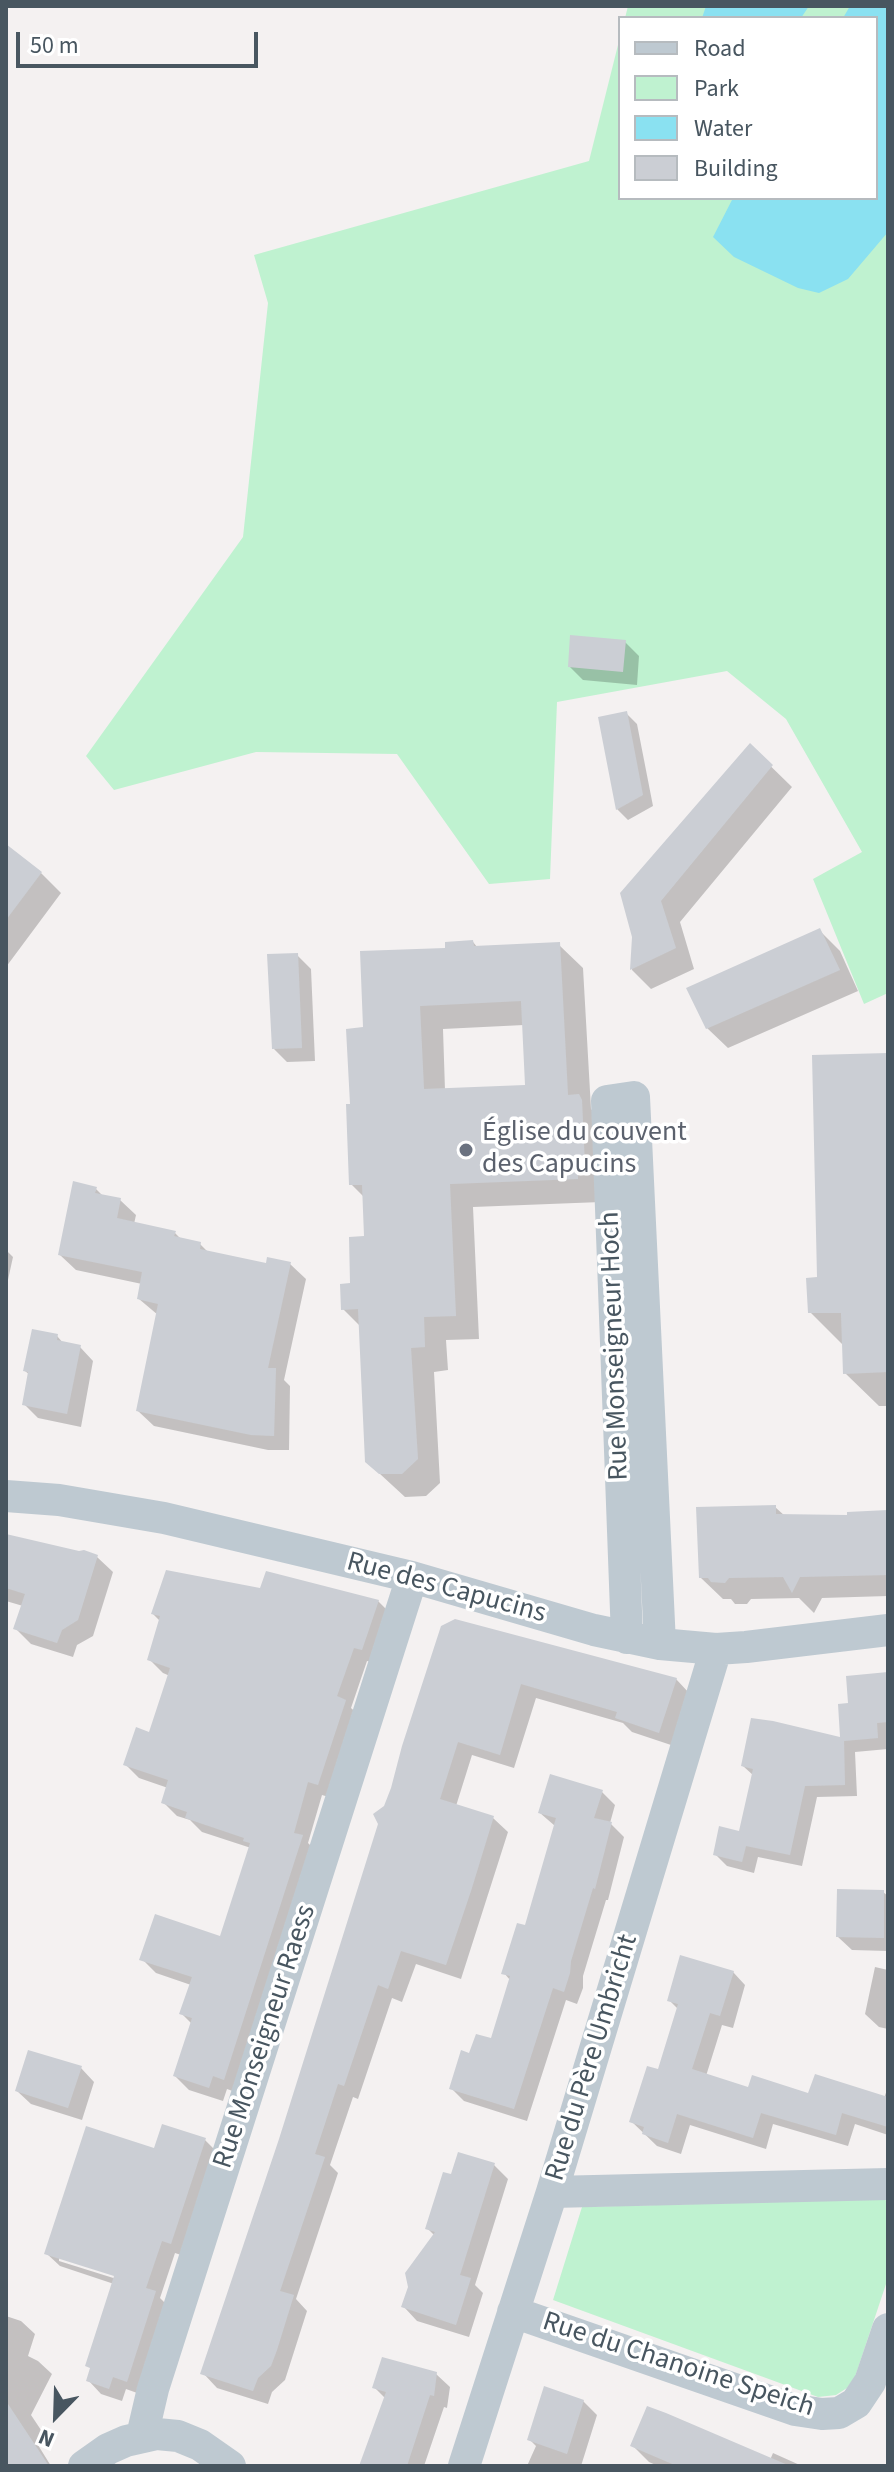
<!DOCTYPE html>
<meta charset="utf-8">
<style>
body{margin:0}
#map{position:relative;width:894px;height:2472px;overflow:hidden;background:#f4f1f1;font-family:"Source Sans 3",sans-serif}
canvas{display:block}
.frame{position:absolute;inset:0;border:8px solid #485660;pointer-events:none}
.legend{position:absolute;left:618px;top:16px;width:260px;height:184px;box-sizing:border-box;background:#fff;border:2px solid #b6bbbf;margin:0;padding:10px 14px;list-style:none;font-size:24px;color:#485660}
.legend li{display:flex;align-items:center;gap:16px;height:40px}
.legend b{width:40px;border:2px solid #b6bbbf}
.north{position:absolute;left:16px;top:2376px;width:80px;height:80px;-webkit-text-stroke:6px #fff;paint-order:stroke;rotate:203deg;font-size:22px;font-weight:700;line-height:32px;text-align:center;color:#485660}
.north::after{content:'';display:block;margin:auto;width:28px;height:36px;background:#485660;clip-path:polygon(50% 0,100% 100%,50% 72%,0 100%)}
.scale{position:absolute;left:16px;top:32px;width:242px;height:36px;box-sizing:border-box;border:4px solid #485660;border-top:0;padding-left:10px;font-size:24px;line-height:28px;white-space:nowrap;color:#485660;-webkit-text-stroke:6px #fff;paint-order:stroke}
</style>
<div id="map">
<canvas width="894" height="2472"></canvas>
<div class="frame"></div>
<ul class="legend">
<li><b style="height:10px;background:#bec9d1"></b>Road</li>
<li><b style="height:22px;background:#bff2d0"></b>Park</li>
<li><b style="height:22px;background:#8ae1f1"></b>Water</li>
<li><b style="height:22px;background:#cbced4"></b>Building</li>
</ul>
<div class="north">N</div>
<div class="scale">50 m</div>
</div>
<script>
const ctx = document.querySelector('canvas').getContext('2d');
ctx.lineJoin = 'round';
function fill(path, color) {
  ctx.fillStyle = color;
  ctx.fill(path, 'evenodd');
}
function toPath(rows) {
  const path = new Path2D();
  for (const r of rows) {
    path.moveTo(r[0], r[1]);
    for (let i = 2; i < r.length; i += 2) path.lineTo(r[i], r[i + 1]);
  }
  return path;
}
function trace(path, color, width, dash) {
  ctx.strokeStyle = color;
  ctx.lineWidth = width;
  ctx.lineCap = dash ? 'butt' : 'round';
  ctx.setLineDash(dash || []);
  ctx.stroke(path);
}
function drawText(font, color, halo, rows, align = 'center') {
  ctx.font = font + ' "Source Sans 3",sans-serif';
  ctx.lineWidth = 7;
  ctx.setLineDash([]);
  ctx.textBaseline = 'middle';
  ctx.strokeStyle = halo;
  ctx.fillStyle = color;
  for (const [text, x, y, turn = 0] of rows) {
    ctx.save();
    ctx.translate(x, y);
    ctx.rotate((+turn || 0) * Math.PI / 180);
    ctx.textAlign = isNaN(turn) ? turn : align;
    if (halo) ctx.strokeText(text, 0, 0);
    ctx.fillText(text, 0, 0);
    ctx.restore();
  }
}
fill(toPath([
 [628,6,888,6,888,993,864,1004,813,879,862,852,786,719,727,671,557,702,550,879,489,884,397,754,256,752,114,790,86,756,243,537,268,303,254,255,589,161,620,37,620,198,876,198,876,18,625,18],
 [882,2199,888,2201,888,2278,855,2377,847,2388,836,2395,818,2397,553,2300,582,2207]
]), '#bff2d0');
fill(toPath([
 [706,6,809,6,801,18,702,18],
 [850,6,888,6,888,232,848,279,819,293,798,288,734,257,713,237,733,198,876,198,876,18,843,18]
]), '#8ae1f1');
fill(toPath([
 [625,642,639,656,637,685,583,680,570,667],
 [626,713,637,724,653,806,628,820,617,809,600,718],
 [750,746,792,787,680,922,694,969,651,989,632,970,634,937],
 [6,846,41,873,61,893,6,967],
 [819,930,840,951,858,991,728,1048,707,1028],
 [473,942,478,948,559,945,583,968,591,1109,602,1120,601,1202,473,1207,479,1339,446,1340,448,1370,434,1372,440,1483,426,1496,405,1497,367,1462,361,1327,343,1309,366,1238,365,1198,351,1184,352,1106,366,1029,448,950],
 [524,1025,527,1087,445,1090,443,1029],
 [297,955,311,969,315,1061,287,1062,274,1049],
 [888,1055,888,1406,879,1406,845,1373,844,1346,810,1312],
 [96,1189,104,1197,120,1200,136,1215,134,1224,175,1233,182,1240,200,1244,209,1253,267,1265,290,1264,306,1279,284,1380,290,1386,289,1450,268,1450,154,1426,138,1411,158,1315,139,1299,142,1284,76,1270,60,1255],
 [6,1250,13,1257,6,1289],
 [57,1336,64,1344,80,1347,93,1361,81,1427,38,1418,24,1404,30,1375,25,1371],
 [775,1507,785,1516,849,1517,888,1512,888,1596,822,1598,814,1613,799,1598,751,1599,747,1604,735,1604,731,1599,723,1599,701,1578],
 [6,1536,97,1557,113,1572,93,1636,77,1645,73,1657,31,1644,15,1628,23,1606,6,1601],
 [261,1590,378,1601,392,1615,376,1663,367,1661,351,1708,359,1715,332,1798,322,1795,308,1843,316,1851,238,2093,227,2089,223,2101,189,2090,175,2076,192,2024,182,2014,191,1985,156,1973,142,1959,221,1938,251,1848,202,1832,190,1820,177,1816,163,1802,168,1788,139,1778,125,1764,151,1735,170,1676,163,1673,149,1659,160,1621,153,1614],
 [443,1628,676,1679,690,1694,674,1746,632,1732,623,1723,536,1698,514,1768,472,1755,456,1806,493,1818,508,1832,461,1979,416,1964,402,2002,392,1998,358,2099,353,2097,330,2165,338,2173,296,2299,307,2311,285,2380,272,2392,268,2404,217,2388,203,2373,281,2139],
 [888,1676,888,1749,855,1752,857,1796,817,1797,802,1866,758,1857,754,1873,727,1866,715,1854,741,1834,754,1776,743,1766,843,1739,850,1705],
 [602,1792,615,1805,610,1823,624,1837,608,1900,606,1900,583,1976,583,1988,577,2004,566,2000,527,2121,464,2101,451,2088,471,2056,492,2041,510,1980,504,1973,526,1927,555,1826,540,1813],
 [883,1892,888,1896,888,1951,852,1950,838,1937],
 [875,1967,888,1970,888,2029,879,2027,865,2014],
 [733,1972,745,1985,733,2028,722,2025,706,2076,749,2090,809,2095,884,2098,888,2087,888,2135,855,2124,848,2146,773,2124,766,2149,690,2125,681,2154,657,2146,631,2121,659,2072,679,2010,669,2000],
 [81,2068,94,2082,82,2120,31,2104,17,2091],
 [205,2140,218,2153,184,2256,175,2253,160,2298,168,2306,140,2394,126,2389,122,2401,101,2394,88,2380,114,2284,60,2266,46,2253,156,2150],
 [59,2256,124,2277,123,2281,59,2261],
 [494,2165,508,2179,475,2285,483,2293,469,2337,417,2321,404,2307,435,2236,427,2228,452,2176],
 [6,2316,21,2321,35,2334,28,2356,38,2361,52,2374,31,2415,47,2439,38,2445,51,2466,6,2466],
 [436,2374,450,2387,447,2408,444,2407,424,2466,362,2466,386,2399,374,2387],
 [583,2401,597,2415,581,2466,527,2466,536,2446,529,2439],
 [633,2446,770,2460,773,2453,802,2466,658,2466,649,2462]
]), '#0003');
fill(toPath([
 [570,635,626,640,623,672,568,667],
 [627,711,643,795,616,810,598,717],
 [750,743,773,765,661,901,676,948,630,970,632,937,620,893],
 [6,844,42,872,6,920],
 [820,928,840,970,706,1029,686,988],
 [473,940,474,946,560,942,568,1095,579,1094,582,1100,585,1166,578,1168,578,1179,450,1184,456,1316,424,1317,425,1347,411,1348,418,1459,402,1474,379,1474,365,1462,358,1309,341,1310,340,1284,350,1283,349,1237,364,1236,362,1185,349,1185,346,1104,350,1104,346,1029,363,1027,360,951,445,948,445,942],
 [521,1001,525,1085,424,1089,420,1006],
 [298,953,302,1048,272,1049,267,954],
 [888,1053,888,1372,843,1374,841,1313,808,1313,806,1278,817,1277,812,1055],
 [73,1181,97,1187,95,1193,121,1198,117,1218,176,1231,174,1236,201,1242,200,1249,266,1263,267,1257,291,1262,268,1368,276,1368,274,1436,251,1435,136,1411,158,1304,137,1299,142,1272,58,1255],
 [32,1329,58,1334,57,1340,81,1345,67,1414,22,1405,28,1372,23,1371],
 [776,1505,776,1514,847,1515,847,1512,888,1510,888,1575,800,1577,792,1593,783,1577,729,1578,725,1583,711,1582,708,1578,699,1578,696,1507],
 [6,1534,79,1551,84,1550,98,1555,78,1620,62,1630,57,1643,13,1629,25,1594,6,1588],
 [166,1570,260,1588,266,1571,379,1600,362,1650,354,1648,337,1696,346,1700,318,1785,308,1782,294,1833,303,1835,224,2080,213,2076,209,2088,173,2076,192,2018,179,2014,192,1977,139,1960,155,1914,220,1936,250,1843,243,1841,244,1838,185,1818,187,1812,161,1803,168,1780,123,1765,136,1727,149,1732,170,1668,147,1660,160,1616,151,1614],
 [455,1619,677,1678,659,1733,615,1718,617,1712,521,1684,500,1755,458,1742,440,1799,494,1816,471,1891,446,1965,401,1951,388,1989,378,1985,344,2086,338,2084,315,2154,325,2157,280,2291,294,2295,277,2350,271,2366,258,2378,253,2391,200,2374,279,2139,378,1824,373,1814,384,1806,391,1788,402,1746,441,1626],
 [888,1672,888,1722,877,1723,878,1738,844,1741,845,1785,805,1786,790,1855,746,1846,742,1862,713,1855,719,1826,739,1831,753,1769,741,1766,751,1718,773,1721,840,1737,838,1704,848,1703,846,1676],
 [550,1774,603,1790,594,1818,612,1822,595,1889,593,1888,571,1961,570,1973,564,1992,553,1988,514,2109,449,2089,461,2050,469,2053,476,2034,491,2038,510,1976,501,1974,517,1923,525,1925,556,1818,538,1813],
 [837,1889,884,1890,884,1938,836,1937],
 [680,1955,734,1971,720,2016,710,2013,692,2069,748,2087,752,2075,808,2093,815,2074,888,2097,888,2127,842,2113,836,2135,761,2113,753,2138,677,2114,668,2143,642,2134,644,2127,629,2122,647,2066,658,2069,678,2004,667,2001],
 [28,2050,82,2066,68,2108,15,2091],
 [162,2124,206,2138,171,2244,162,2241,146,2288,156,2291,127,2382,113,2377,109,2389,86,2381,90,2368,85,2366,114,2276,44,2254,86,2126,154,2148],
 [458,2152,495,2163,460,2275,471,2278,456,2325,401,2307,408,2287,405,2273,435,2232,425,2229,443,2172,451,2174],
 [382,2357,437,2372,434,2396,430,2395,407,2466,359,2466,386,2392,372,2388],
 [544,2386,584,2400,567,2454,527,2440],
 [6,2401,49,2466,6,2466],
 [647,2406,666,2413,790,2466,677,2466,630,2446]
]), '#cbced4');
trace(toPath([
 [6,1496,59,1500,164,1518,412,1577,594,1630,660,1644,716,1649,746,1647,888,1630],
 [627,1638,607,1101,634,1097,660,1644],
 [552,2192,888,2184],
 [513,2312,795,2410,822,2414,839,2413,856,2403,870,2382,888,2329],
 [142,2436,153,2389,412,1577],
 [84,2466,108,2449,126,2441,157,2434,178,2436,200,2445,230,2466],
 [464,2466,552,2192,716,1649]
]), '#bec9d1', 32);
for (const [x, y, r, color] of [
 [466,1150,8,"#6b7280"]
]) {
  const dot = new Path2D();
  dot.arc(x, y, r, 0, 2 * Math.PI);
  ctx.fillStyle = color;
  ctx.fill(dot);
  trace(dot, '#fff', 3);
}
drawText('28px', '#5b616d', '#fff', [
 ["Église du couvent",482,1134],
 ["des Capucins",482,1166]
], 'left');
drawText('28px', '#485660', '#fff', [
 ["Rue Monseigneur Hoch",616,1346,-92],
 ["Rue des Capucins",446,1589,15],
 ["Rue Monseigneur Raess",266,2037,-72],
 ["Rue du Père Umbricht",593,2058,-73],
 ["Rue du Chanoine Speich",678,2366,18]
]);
</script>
